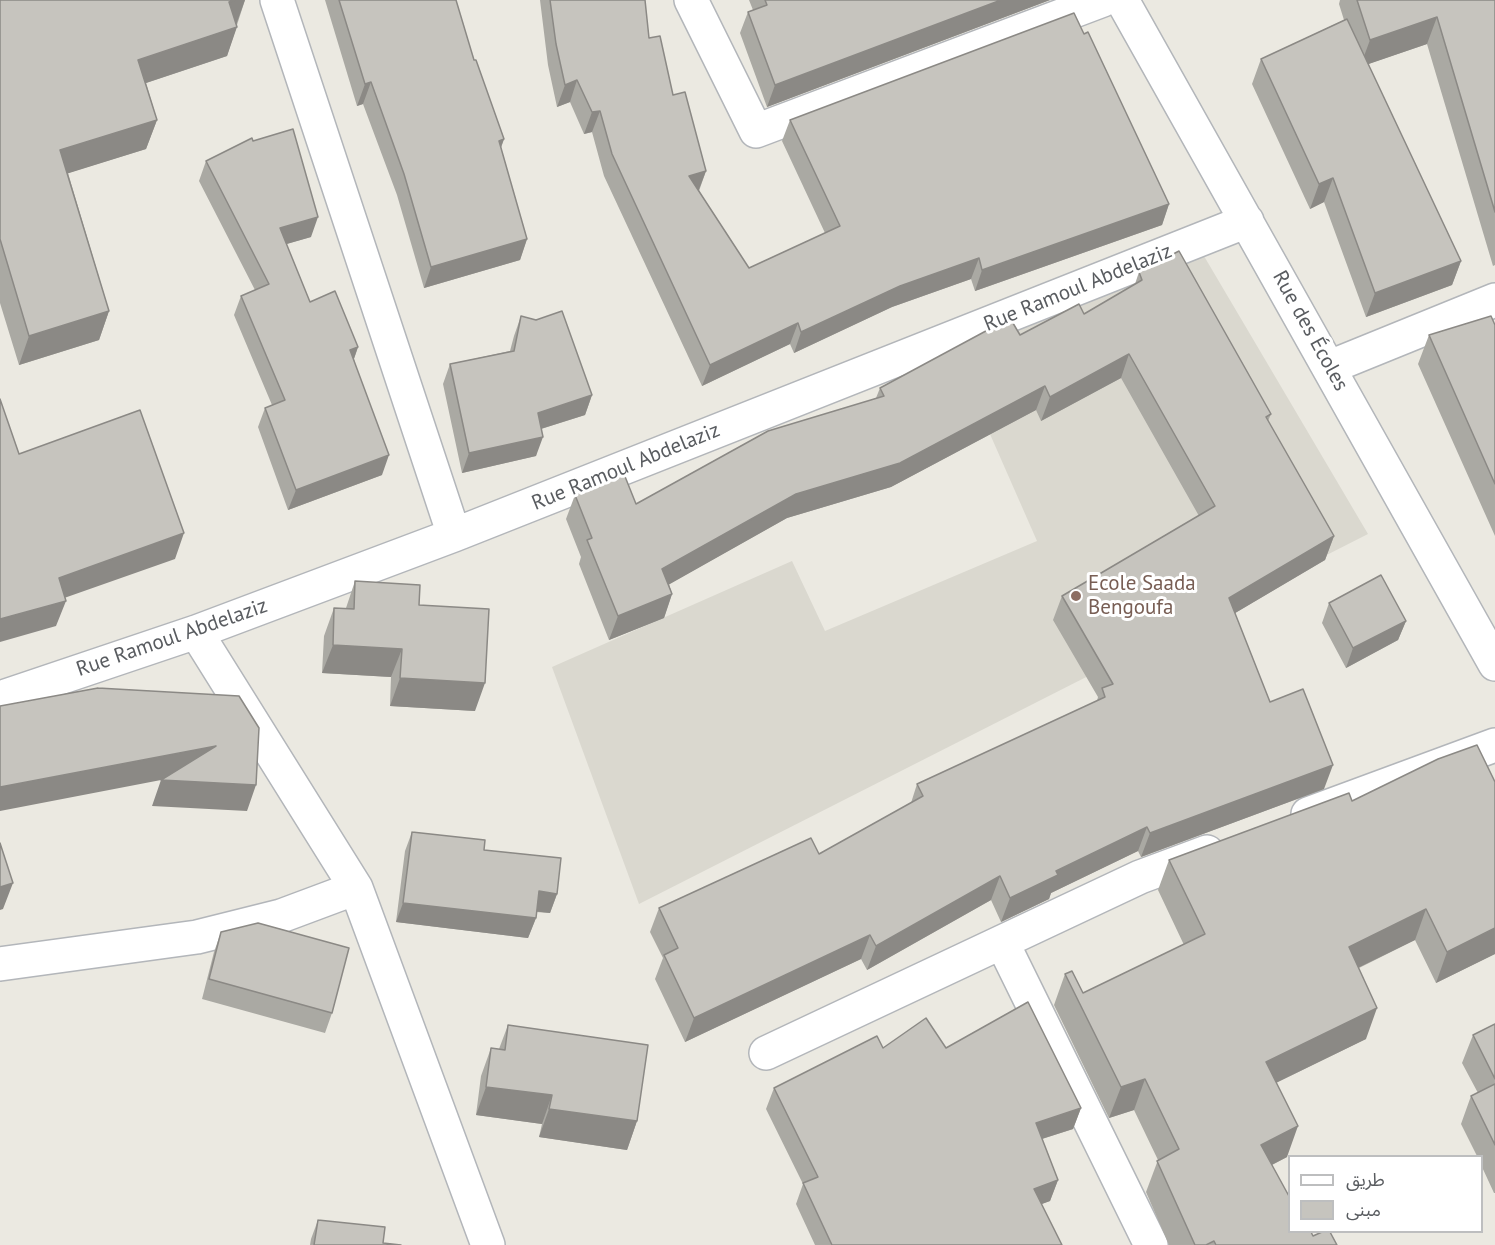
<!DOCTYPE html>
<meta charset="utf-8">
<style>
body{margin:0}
#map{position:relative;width:1495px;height:1245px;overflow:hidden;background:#ebe9e1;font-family:"PT Sans","Noto Sans Arabic",sans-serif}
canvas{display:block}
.legend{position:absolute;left:1288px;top:1155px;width:195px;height:78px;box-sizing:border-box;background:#fff;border:2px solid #bdbebf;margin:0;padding:8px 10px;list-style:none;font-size:18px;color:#595c60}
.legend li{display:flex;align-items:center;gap:12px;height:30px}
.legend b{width:30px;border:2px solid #bdbebf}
</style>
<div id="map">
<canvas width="1495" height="1245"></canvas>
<ul class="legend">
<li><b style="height:8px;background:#fff"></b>طريق</li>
<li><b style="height:16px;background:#c6c4be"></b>مبنى</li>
</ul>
</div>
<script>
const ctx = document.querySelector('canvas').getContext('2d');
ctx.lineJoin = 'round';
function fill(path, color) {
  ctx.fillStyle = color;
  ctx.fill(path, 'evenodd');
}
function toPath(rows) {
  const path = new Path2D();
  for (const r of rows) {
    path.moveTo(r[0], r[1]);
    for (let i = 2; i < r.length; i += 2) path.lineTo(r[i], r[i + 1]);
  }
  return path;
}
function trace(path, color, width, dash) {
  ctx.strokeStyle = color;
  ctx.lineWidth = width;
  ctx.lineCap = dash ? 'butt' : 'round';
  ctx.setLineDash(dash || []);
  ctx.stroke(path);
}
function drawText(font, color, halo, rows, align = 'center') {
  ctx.font = font + ' "PT Sans",sans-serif';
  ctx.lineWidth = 6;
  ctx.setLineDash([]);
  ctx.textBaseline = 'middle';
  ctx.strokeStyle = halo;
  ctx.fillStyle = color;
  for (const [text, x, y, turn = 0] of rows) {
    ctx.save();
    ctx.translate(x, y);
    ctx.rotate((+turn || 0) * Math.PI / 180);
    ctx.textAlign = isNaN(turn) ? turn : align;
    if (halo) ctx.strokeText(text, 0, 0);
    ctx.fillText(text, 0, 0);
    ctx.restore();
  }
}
fill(toPath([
 [1201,251,1368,534,639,904,552,667,792,561,825,631,1037,541,953,350]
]), '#dad8cf');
const minor = toPath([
 [277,0,454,535],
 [691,0,756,131,1103,0],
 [1122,0,1495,664],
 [1330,367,1495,300],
 [196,632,356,888,488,1245],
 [0,698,196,632,454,535,1247,221],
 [1308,814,1495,745],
 [1002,942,1151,1245],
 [0,964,197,937,281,916,356,888],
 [766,1053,1140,877,1207,852]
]);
trace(minor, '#b3b6ba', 36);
trace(minor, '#fff', 33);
fill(toPath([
 [0,0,245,0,227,56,146,83,157,120,146,149,68,173,109,311,99,340,19,365,0,303],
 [325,0,456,0,474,60,504,139,501,148,527,239,520,260,424,288,397,195,363,104,357,106],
 [540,0,645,0,649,38,706,171,699,191,749,268,825,233,782,141,790,120,1084,34,1169,204,1162,225,975,291,971,279,892,307,794,353,790,344,702,386,604,176,592,132,584,134,570,102,557,107,548,65],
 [749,0,1050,0,767,107,740,33,748,12,753,10],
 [1340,0,1495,0,1495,265,1493,266,1427,44,1368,64,1461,261,1452,285,1366,317,1324,202,1310,209,1252,84,1261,59,1344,20,1339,4],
 [253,141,311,237,286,244,310,302,358,347,354,359,382,475,288,510,258,427,265,408,272,405,234,315,241,296,255,290,199,181,206,161],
 [1139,272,1271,414,1268,421,1334,536,1325,560,1235,613,1270,702,1324,789,1141,857,1138,851,1051,893,1049,899,1001,922,991,900,867,970,861,959,685,1042,655,979,663,958,650,932,659,908,819,854,911,803,917,784,1097,701,1098,697,1053,620,1062,596,1199,516,1121,378,1041,421,1036,410,891,487,787,518,669,584,672,594,664,618,609,640,579,564,581,557,566,519,575,495,636,504,876,398,880,388,1020,335,1084,314,1135,284],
 [521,316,592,395,585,415,541,429,536,456,462,473,443,384,450,364,510,351,514,336],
 [1495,325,1495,536,1418,364,1429,335],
 [355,581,419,605,475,711,390,706,391,677,322,673,324,636,334,608,346,608],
 [1329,603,1406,621,1398,640,1346,668,1322,623],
 [1495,782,1495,954,1436,983,1415,940,1359,968,1366,1039,1276,1083,1287,1157,1272,1165,1290,1232,1313,1236,1337,1245,1169,1245,1146,1192,1158,1160,1134,1110,1109,1118,1054,1005,1065,974,1083,993,1184,945,1158,890,1169,860,1352,801],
 [412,832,484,850,557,894,550,913,536,912,536,918,528,938,396,922,405,851],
 [221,932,332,1013,325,1033,202,999,214,952],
 [1495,1024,1495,1193,1494,1193,1482,1167,1482,1156,1477,1156,1461,1124,1471,1096,1478,1093,1462,1063,1473,1035],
 [508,1025,637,1121,627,1150,539,1137,542,1124,476,1115,481,1076,491,1048,499,1049],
 [883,1048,946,1048,1081,1108,1073,1129,1042,1139,1058,1180,1050,1201,1041,1204,1062,1245,815,1245,796,1204,803,1184,766,1109,774,1088],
 [318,1220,383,1243,401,1245,310,1245,311,1239]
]), '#aaa9a3');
fill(toPath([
 [235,0,245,0,236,25,229,2],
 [1001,0,1050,0,767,107,775,85],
 [1437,17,1427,44,1360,67,1370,40],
 [237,27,227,56,128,89,138,60],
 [577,80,570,102,557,107,565,85],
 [371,82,363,104,357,106,365,84],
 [600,111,592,132,584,134,592,112],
 [157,120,146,149,50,179,60,150],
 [504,139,496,160,499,141],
 [706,171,698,192,689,176],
 [1333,178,1324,202,1310,209,1319,184],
 [1169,204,1162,225,975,291,982,270],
 [318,217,311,237,273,248,280,228],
 [527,239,520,260,424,288,431,267],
 [979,258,971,279,892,307,794,353,801,332,900,286],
 [1461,261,1452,285,1366,317,1375,293],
 [109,311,99,340,19,365,29,336],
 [798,323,790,344,702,386,710,365],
 [358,347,351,367,350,350],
 [1129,354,1121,378,1041,421,1050,397],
 [1045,386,1036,410,891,487,787,518,654,593,662,569,796,494],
 [592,395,585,415,531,432,538,413],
 [543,437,536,456,462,473,469,453],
 [389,455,382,475,288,510,296,490],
 [184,533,175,559,50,603,59,578],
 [1334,536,1325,560,1220,622,1229,598],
 [672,594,664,618,609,640,618,616],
 [66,601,56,626,0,642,0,619],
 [1406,621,1398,640,1346,668,1353,648],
 [333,645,402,649,391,677,322,673],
 [400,678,485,683,475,711,390,706],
 [216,746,256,785,247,811,152,806,161,780,0,811,0,787],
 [1333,765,1324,789,1141,857,1150,833],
 [1147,827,1138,851,1051,893,1049,899,1001,922,1010,898,1056,871],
 [1000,876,991,900,867,970,876,946],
 [13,883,3,909,0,910,0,887],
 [539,891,557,894,550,913,532,911],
 [403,903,536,918,528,938,396,922],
 [1426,909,1415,940,1337,978,1349,947],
 [1495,928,1495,954,1436,983,1447,952],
 [870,935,861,959,685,1042,694,1018],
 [1377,1008,1366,1039,1255,1093,1266,1062],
 [1145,1079,1134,1110,1109,1118,1121,1087],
 [486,1087,552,1095,542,1124,476,1115],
 [1081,1108,1073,1129,1029,1143,1036,1123],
 [549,1109,637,1121,627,1150,539,1137],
 [1298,1126,1287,1157,1250,1176,1261,1145],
 [1058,1180,1050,1201,1026,1210,1034,1189]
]), '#8b8985');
const building = toPath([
 [0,0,235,0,229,2,237,27,138,60,157,120,60,150,109,311,29,336,0,239,0,0],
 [339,0,456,0,474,60,476,60,504,139,499,141,527,239,431,267,404,174,371,82,365,84,339,0],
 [550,0,645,0,649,38,660,36,673,95,685,92,706,171,689,176,749,268,840,226,790,120,1074,13,1084,34,1088,32,1169,204,982,270,979,258,900,286,801,332,798,323,710,365,612,154,600,111,592,112,577,80,565,85,556,44,550,0],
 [765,0,1001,0,775,85,748,12,767,5,765,0],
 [1357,0,1495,0,1495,212,1437,17,1370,40,1357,0],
 [1347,19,1461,261,1375,293,1333,178,1319,184,1261,59,1347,19],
 [293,129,318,217,280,228,310,302,335,291,358,347,350,350,389,455,296,490,265,408,285,400,241,296,269,284,206,161,252,138,253,141,293,129],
 [1179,251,1271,414,1266,417,1334,536,1229,598,1270,702,1303,689,1333,765,1150,833,1147,827,1056,871,1058,875,1010,898,1000,876,876,946,870,935,694,1018,664,955,678,948,659,908,811,838,819,854,923,796,917,784,1105,697,1102,688,1113,684,1062,596,1215,506,1129,354,1050,397,1045,386,900,463,796,494,662,569,672,594,618,616,587,540,592,538,575,495,624,474,636,504,768,431,884,396,880,388,1010,318,1020,335,1079,304,1084,314,1142,280,1139,272,1179,251],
 [562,311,592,395,538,413,543,437,469,453,450,364,514,351,521,316,536,320,562,311],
 [1491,316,1495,325,1495,484,1429,335,1491,316],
 [0,399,19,454,140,410,184,533,59,578,66,601,0,619,0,399],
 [1381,575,1406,621,1353,648,1329,603,1381,575],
 [355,581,420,585,419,605,489,609,485,683,400,678,402,649,333,645,334,608,354,609,355,581],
 [98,688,239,696,259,728,256,785,161,780,216,746,0,787,0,706,98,688],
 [1477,745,1495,782,1495,928,1447,952,1426,909,1349,947,1377,1008,1266,1062,1298,1126,1261,1145,1290,1198,1290,1232,1311,1232,1313,1236,1322,1232,1330,1232,1337,1245,1216,1245,1214,1241,1206,1245,1195,1245,1157,1161,1179,1149,1145,1079,1121,1087,1065,974,1072,971,1083,993,1205,934,1169,860,1349,793,1352,801,1438,759,1477,745],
 [412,832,485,840,484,850,561,858,557,894,539,891,536,918,403,903,412,832],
 [0,843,13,883,0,887,0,843],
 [258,923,349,948,332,1013,209,979,221,932,258,923],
 [1028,1002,1081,1108,1036,1123,1058,1180,1034,1189,1062,1245,832,1245,803,1183,818,1177,774,1088,877,1036,883,1048,926,1018,946,1048,1028,1002],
 [1495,1024,1495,1079,1473,1035,1495,1024],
 [508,1025,648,1045,637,1121,549,1109,552,1095,486,1087,491,1048,505,1050,508,1025],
 [1495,1084,1495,1145,1471,1096,1495,1084],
 [318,1220,385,1227,383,1243,401,1245,314,1245,318,1220]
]);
fill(building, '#c6c4be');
trace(building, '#8b8985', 1.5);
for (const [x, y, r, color] of [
 [1076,596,6,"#8d6e63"]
]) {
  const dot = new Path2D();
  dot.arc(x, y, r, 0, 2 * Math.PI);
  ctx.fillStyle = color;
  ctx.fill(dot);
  trace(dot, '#fff', 2);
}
drawText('21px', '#595c60', '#fff', [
 ["Rue Ramoul Abdelaziz",1078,288,-22],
 ["Rue des Écoles",1310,331,61],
 ["Rue Ramoul Abdelaziz",626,467,-22],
 ["Rue Ramoul Abdelaziz",172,638,-19]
]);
drawText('21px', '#785e54', '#fff', [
 ["Ecole Saada",1088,584],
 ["Bengoufa",1088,608]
], 'left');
</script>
